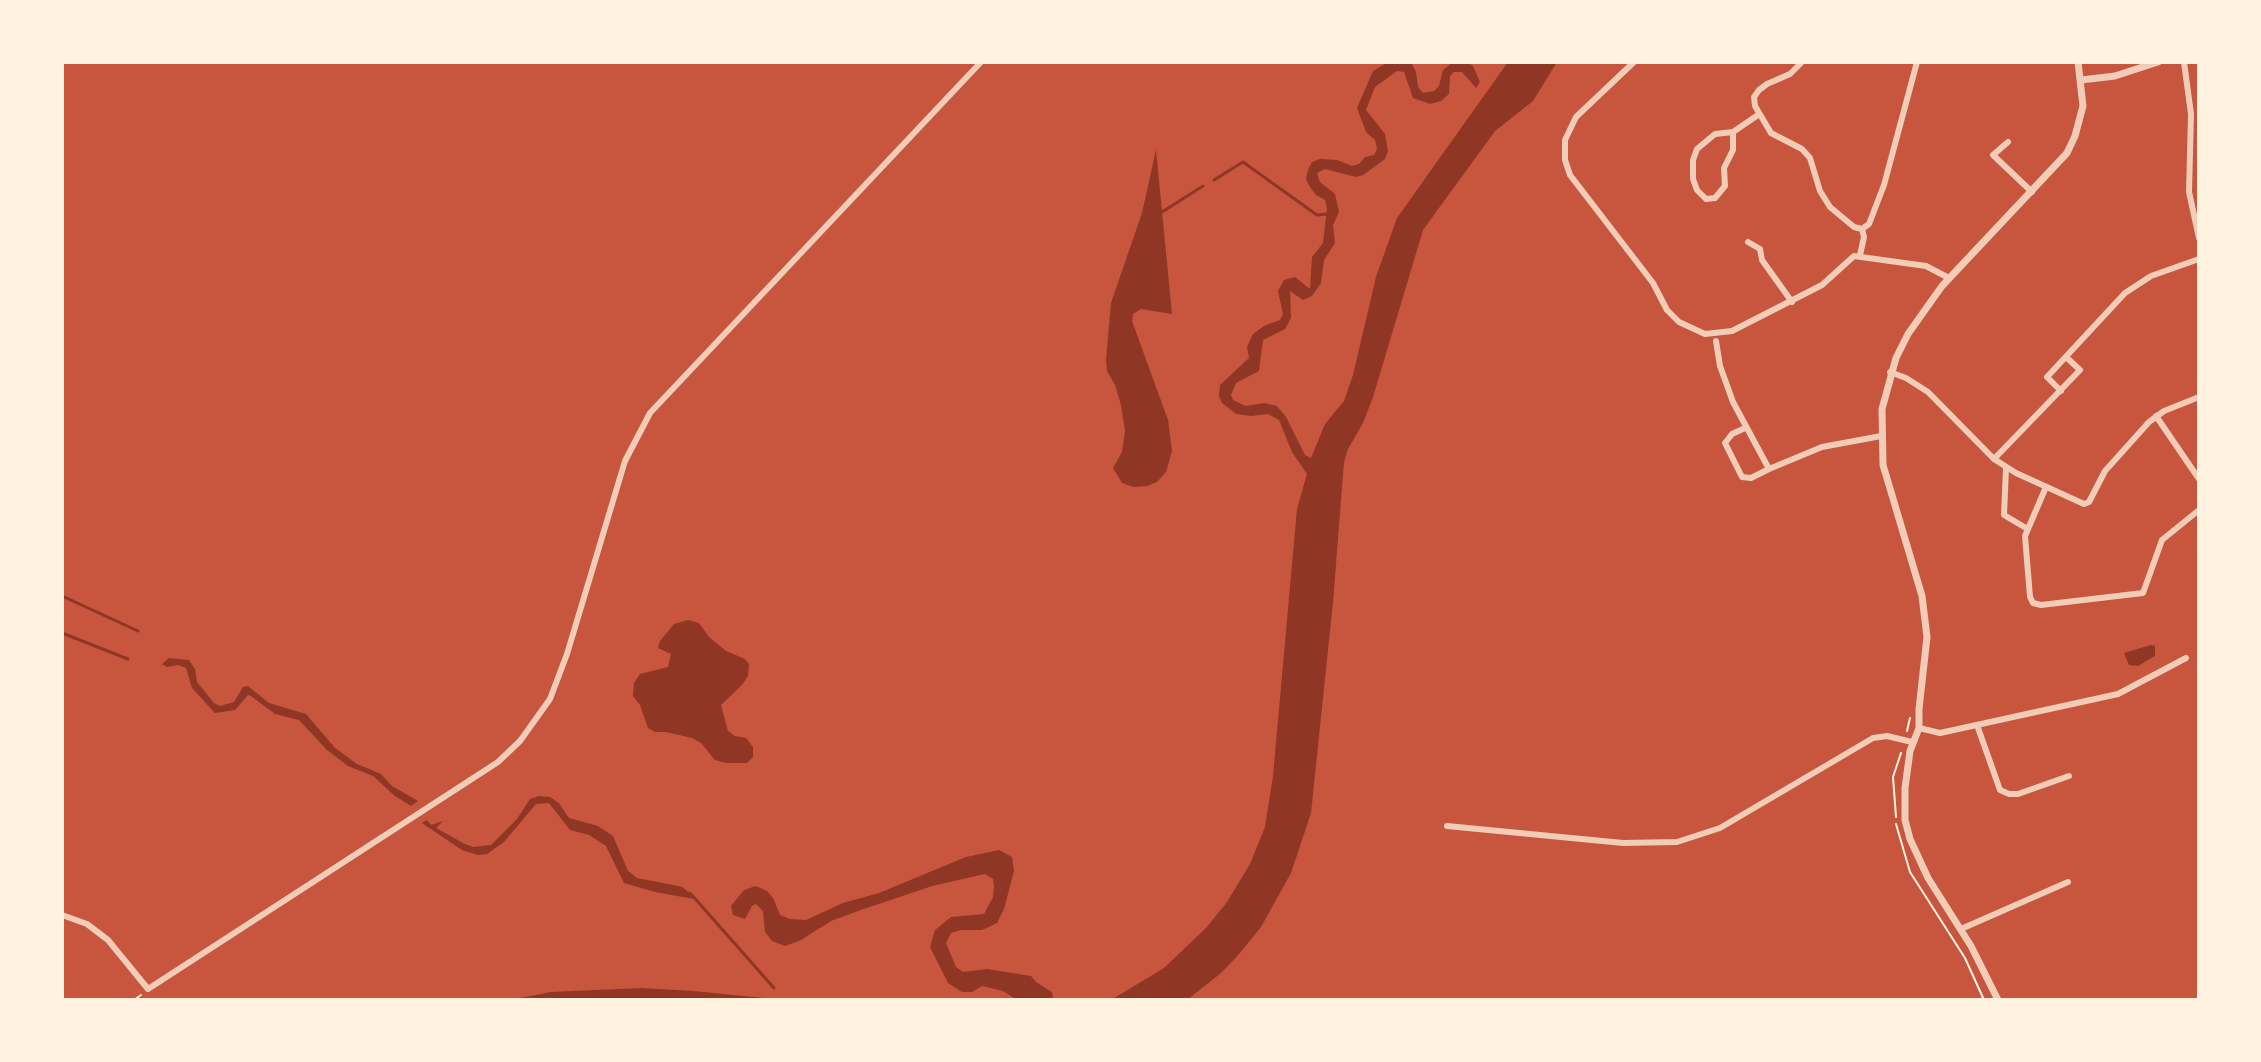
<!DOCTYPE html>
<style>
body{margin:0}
#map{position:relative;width:2261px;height:1062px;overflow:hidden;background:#c8553d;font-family:Rubik,sans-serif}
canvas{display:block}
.frame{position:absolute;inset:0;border:64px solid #fff3e0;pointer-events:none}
</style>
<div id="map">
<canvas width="2261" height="1062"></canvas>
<div class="frame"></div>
</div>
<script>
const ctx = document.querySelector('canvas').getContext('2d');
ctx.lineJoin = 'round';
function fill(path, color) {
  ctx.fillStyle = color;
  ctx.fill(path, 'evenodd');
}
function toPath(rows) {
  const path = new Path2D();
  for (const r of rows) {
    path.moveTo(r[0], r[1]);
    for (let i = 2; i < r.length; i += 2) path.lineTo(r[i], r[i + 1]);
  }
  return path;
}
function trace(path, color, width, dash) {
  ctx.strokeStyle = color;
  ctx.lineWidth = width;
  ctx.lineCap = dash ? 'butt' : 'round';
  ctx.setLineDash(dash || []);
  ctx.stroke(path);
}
fill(toPath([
 [1388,62,1411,62,1416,72,1418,87,1423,93,1434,91,1439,86,1443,70,1453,62,1467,62,1473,66,1480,82,1476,88,1462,72,1454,72,1450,76,1449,94,1441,101,1430,104,1413,98,1404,72,1397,71,1375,87,1366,110,1385,134,1388,151,1385,159,1363,175,1356,177,1325,169,1317,173,1320,182,1335,194,1339,212,1333,225,1335,243,1324,260,1321,283,1312,296,1303,300,1290,291,1291,318,1285,329,1263,340,1259,371,1236,383,1231,395,1233,400,1246,406,1264,403,1277,406,1286,417,1305,455,1311,458,1325,424,1344,401,1353,375,1376,277,1397,218,1508,62,1557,62,1533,101,1495,131,1423,230,1373,397,1363,423,1348,449,1344,462,1333,602,1311,813,1291,873,1261,927,1240,953,1221,973,1187,1000,1111,1000,1164,968,1207,927,1227,902,1250,864,1265,827,1273,776,1297,509,1307,474,1292,452,1279,420,1268,414,1251,416,1236,414,1222,403,1219,396,1220,385,1249,358,1247,347,1253,334,1264,326,1280,320,1283,314,1278,291,1284,280,1295,277,1310,289,1312,257,1323,243,1327,208,1325,200,1316,195,1310,187,1306,179,1308,170,1312,162,1320,159,1337,160,1352,166,1359,164,1365,157,1374,155,1377,149,1375,140,1366,132,1357,108,1373,71],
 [1156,150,1172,314,1141,309,1133,314,1132,321,1168,420,1172,451,1166,472,1157,482,1147,486,1134,487,1122,483,1113,468,1122,452,1125,431,1121,405,1115,385,1107,371,1106,360,1111,303,1142,213],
 [688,620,699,623,709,637,726,651,745,659,749,664,748,676,742,685,721,705,728,731,735,736,746,738,753,747,753,757,747,763,726,763,715,760,701,743,692,738,666,732,655,732,648,728,640,705,633,696,634,683,640,674,668,667,671,654,658,648,660,641,674,624],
 [2151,645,2155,646,2155,656,2138,666,2129,665,2124,653],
 [169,658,189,660,195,669,197,682,214,703,220,706,234,702,243,687,248,686,269,703,306,714,335,748,357,764,381,774,392,786,418,801,411,806,395,796,373,776,348,766,327,750,299,720,275,714,251,696,248,695,235,710,215,713,192,688,186,668,178,665,167,667,162,664],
 [539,796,550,797,559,803,569,818,598,826,613,836,628,871,637,878,683,887,694,899,655,892,624,883,606,846,589,835,570,830,549,803,536,804,504,842,487,854,478,855,462,850,422,823,427,820,431,825,443,821,436,828,463,843,473,847,491,845,517,819,530,799],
 [999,850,1012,857,1014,871,1004,909,997,923,982,930,961,930,951,933,946,943,956,967,963,972,987,969,1031,976,1036,982,1052,992,1053,1000,1014,998,1003,991,982,986,972,992,962,992,948,983,930,947,935,930,951,917,984,914,993,897,994,886,993,879,985,874,932,886,858,911,831,921,801,940,785,946,772,941,765,932,763,911,756,904,752,906,745,919,733,915,731,906,744,890,756,886,767,891,773,898,780,915,790,919,806,920,843,903,879,893,966,857],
 [641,988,693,991,784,1000,511,1000,551,992]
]), '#8f3625');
trace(toPath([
 [1214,180,1243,162,1317,215,1327,214],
 [1162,212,1203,186],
 [62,596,138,631],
 [62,633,128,659],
 [685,892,691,894,774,988]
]), '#8f3625', 3);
trace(toPath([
 [1907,731,1910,718],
 [1896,817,1893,777,1901,753],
 [1896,824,1910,872,1965,958,1984,1000],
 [134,1000,141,995]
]), '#fff3e0', 2);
trace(toPath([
 [1634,62,1576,117,1565,140,1565,160,1570,175,1653,283,1667,310,1679,322,1705,334,1732,331,1822,285,1854,256,1926,266,1949,278],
 [1802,62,1790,74,1767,84,1759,90,1754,97,1755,106,1771,133,1802,149,1810,158,1820,191,1830,207,1854,227,1862,229],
 [2184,62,2191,114,2189,192,2199,238],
 [1733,132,1715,134,1697,149,1693,160,1693,179,1697,190,1706,199,1715,198,1725,186,1724,168,1733,150,1733,132,1758,115],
 [2008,142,1993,155,2032,192],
 [1862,229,1869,224,1884,185,1917,62],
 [1748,242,1760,249,1762,260,1792,302],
 [1860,255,1864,237,1862,229],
 [1716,341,1720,366,1733,402,1769,469,1822,447,1881,436],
 [1890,372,1906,378,1928,392,1994,459,2016,473,2084,504,2089,502,2105,471,2149,422,2164,411,2199,397],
 [2061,391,2047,377,2125,293,2151,276,2199,259],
 [2156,416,2199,479],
 [1745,428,1732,434,1725,443,1742,477,1751,478,1769,469],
 [1994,459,2080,370,2066,357],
 [2006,468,2004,515,2026,528],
 [2046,487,2025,536,2030,597,2033,603,2041,605,2143,593,2162,540,2199,510],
 [1977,725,2000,790,2009,794,2018,794,2069,776],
 [1919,728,1940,733,2118,694,2186,658],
 [1447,826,1623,843,1677,842,1720,828,1873,738,1887,736,1912,742],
 [62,915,87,924,108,940,148,989,498,762,520,741,550,699,567,654,625,461,650,413,981,62],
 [1961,929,2068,882]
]), '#f1ccb7', 6);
trace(toPath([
 [2081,80,2115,76,2158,62],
 [1998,1000,1971,946,1928,878,1910,839,1905,820,1905,788,1910,751,1919,728,1919,709,1927,637,1922,596,1883,465,1882,409,1896,358,1908,334,1942,286,2067,153,2075,136,2083,106,2078,62]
]), '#f1ccb7', 7);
</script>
